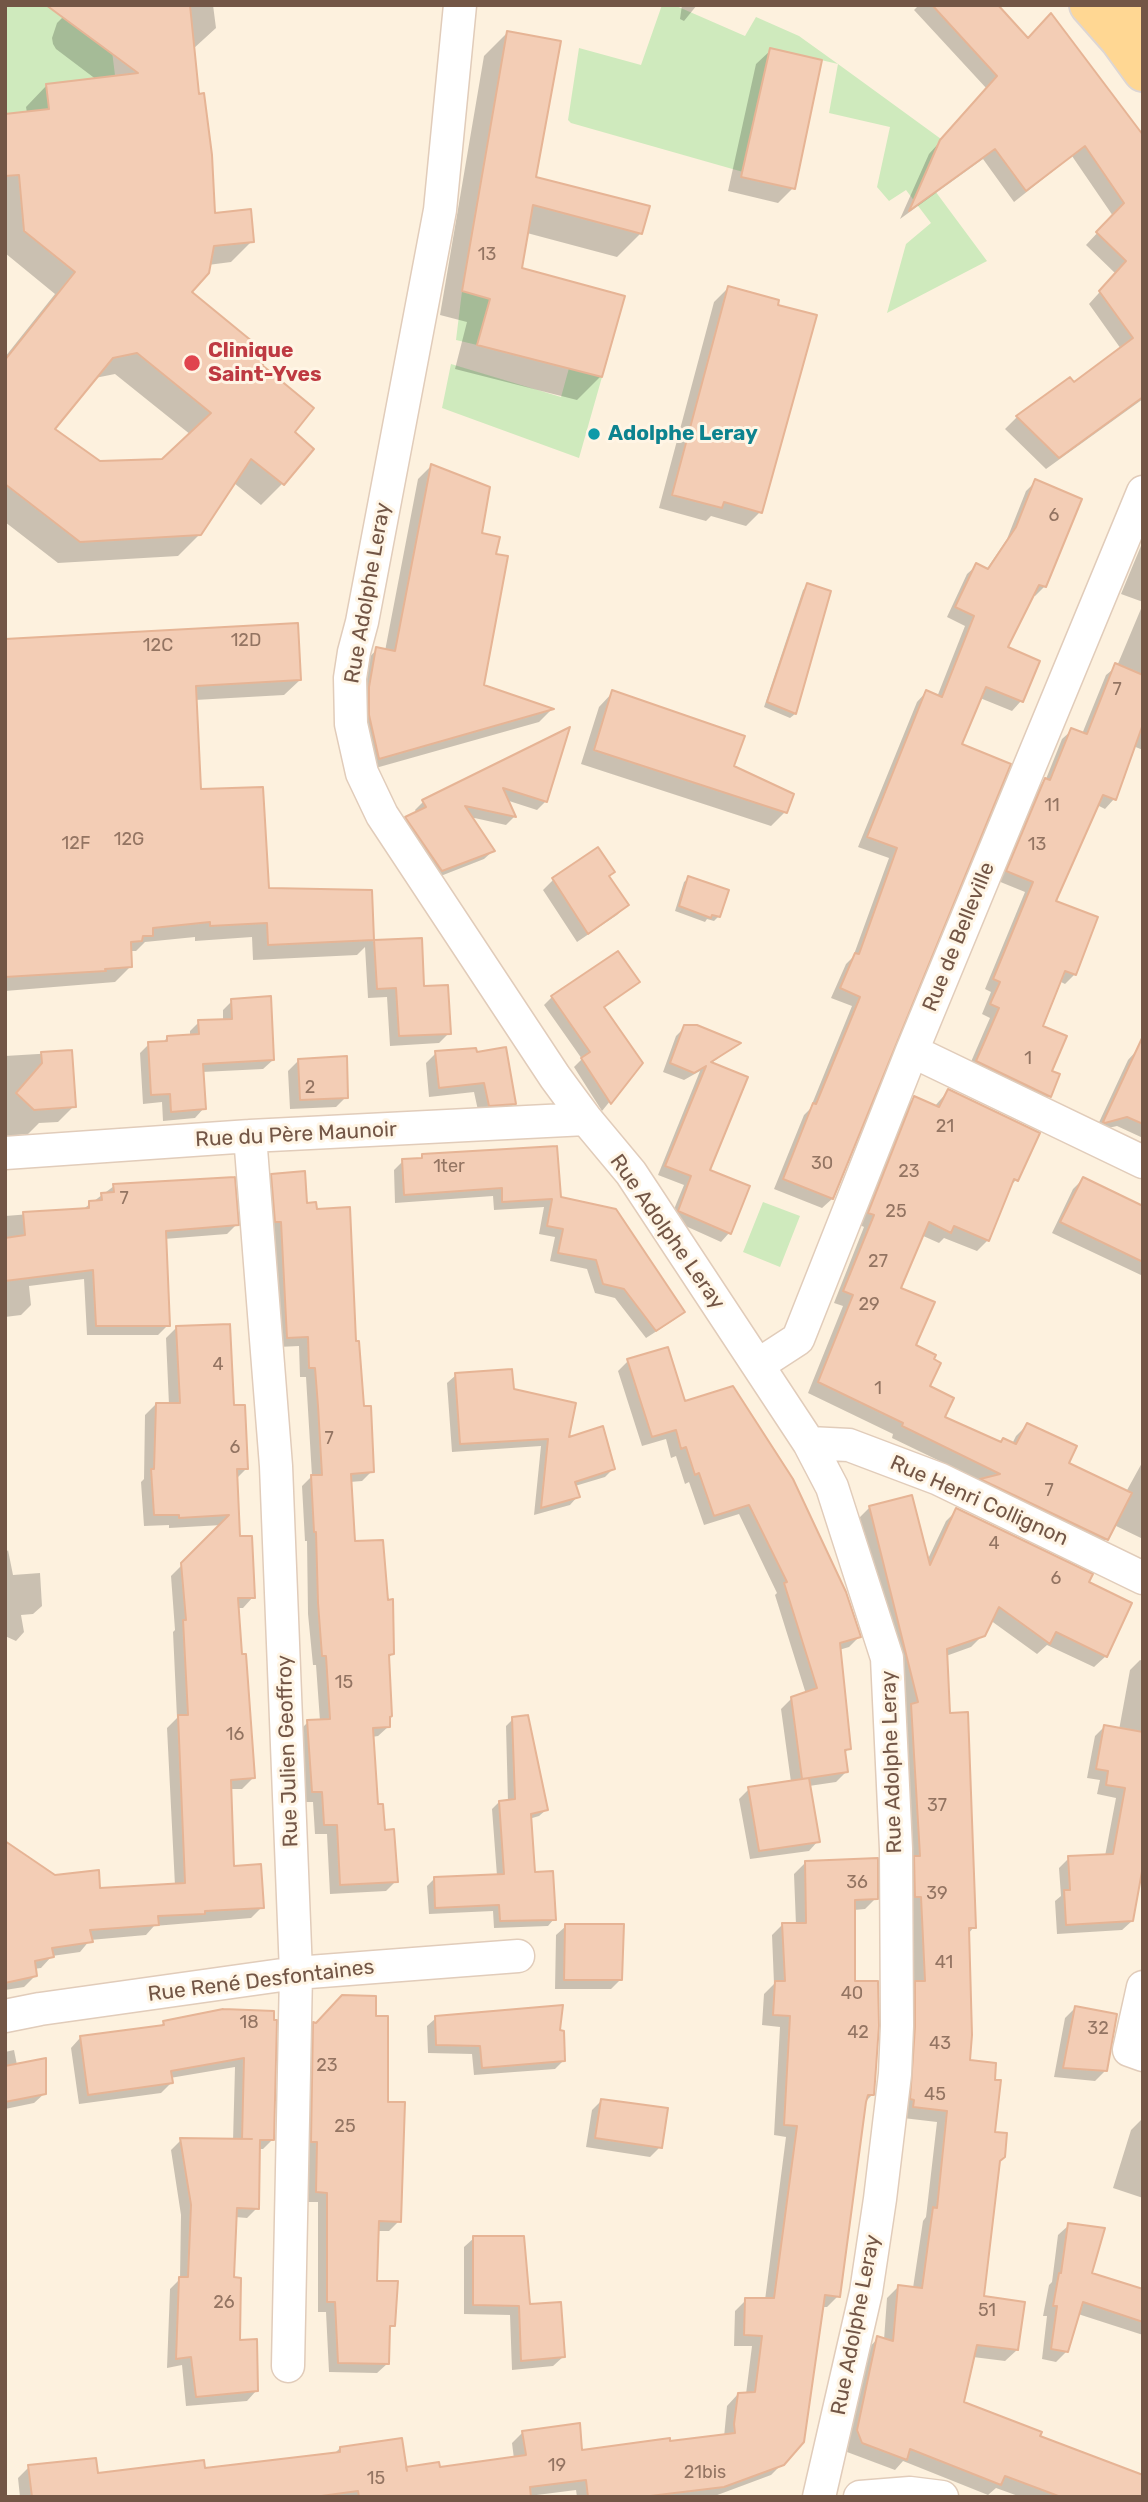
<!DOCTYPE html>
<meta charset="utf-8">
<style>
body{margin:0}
#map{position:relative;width:1148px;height:2502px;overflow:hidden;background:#fdf1de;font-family:Rubik,sans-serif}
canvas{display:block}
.frame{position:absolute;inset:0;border:7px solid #735646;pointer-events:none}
</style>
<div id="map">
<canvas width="1148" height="2502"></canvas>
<div class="frame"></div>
</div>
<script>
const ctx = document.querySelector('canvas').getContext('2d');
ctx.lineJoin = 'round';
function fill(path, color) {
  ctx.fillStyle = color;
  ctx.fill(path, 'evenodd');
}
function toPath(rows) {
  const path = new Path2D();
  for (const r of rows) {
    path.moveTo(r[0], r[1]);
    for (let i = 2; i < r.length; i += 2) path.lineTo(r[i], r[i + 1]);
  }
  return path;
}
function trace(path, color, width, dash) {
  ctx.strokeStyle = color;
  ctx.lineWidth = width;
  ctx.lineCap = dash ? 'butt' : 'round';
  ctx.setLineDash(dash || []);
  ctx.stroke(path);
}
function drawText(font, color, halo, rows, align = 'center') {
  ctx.font = font + ' Rubik,sans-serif';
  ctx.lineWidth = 6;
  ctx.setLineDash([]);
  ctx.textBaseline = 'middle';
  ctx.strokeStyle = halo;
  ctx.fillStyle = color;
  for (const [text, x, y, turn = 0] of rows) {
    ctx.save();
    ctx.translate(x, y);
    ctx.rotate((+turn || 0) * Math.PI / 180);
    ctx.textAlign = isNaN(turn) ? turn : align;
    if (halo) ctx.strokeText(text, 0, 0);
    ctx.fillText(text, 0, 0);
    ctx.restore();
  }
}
fill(toPath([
 [5,5,74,5,74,22,77,28,85,34,110,35,119,107,5,114],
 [662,5,674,5,745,36,756,17,799,36,838,64,941,139,924,176,987,261,887,313,906,244,931,223,906,190,889,201,877,187,890,127,829,113,838,64,770,48,743,172,571,123,568,120,579,48,641,65],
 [462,291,490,299,477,345,456,340],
 [451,364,561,397,569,368,602,377,579,458,442,408],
 [763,1202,800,1216,780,1267,743,1252]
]), '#cfeabd');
fill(toPath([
 [75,5,213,5,216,28,193,49,213,215,252,241,231,262,208,265,189,292,259,365,292,432,282,484,261,505,234,483,200,534,178,556,58,563,5,522,5,357,55,294,5,253,5,115,27,113,26,107,47,85,97,80,56,49,53,44,52,38,57,23],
 [115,374,191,435,163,461,99,463,53,429,95,378],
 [682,5,697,5,684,21,680,19],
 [919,5,996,5,1027,40,1143,137,1143,399,1046,469,1005,429,1017,417,1069,379,1073,385,1121,349,1089,304,1116,274,1086,245,1113,216,1072,156,1014,202,983,159,900,219,929,154,987,89,914,10],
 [508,32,534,178,641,233,617,257,527,233,520,269,601,376,577,400,455,369,467,322,440,315,484,56],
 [771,50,793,188,778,203,728,191,756,64],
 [728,288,760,512,746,526,711,516,706,521,659,508,714,302],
 [431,466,480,535,482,686,551,710,539,722,365,771,364,663,377,649,385,651,418,479],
 [1036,481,1045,586,1035,596,1032,595,1006,648,1037,662,1021,701,1012,711,980,698,960,745,832,1199,822,1208,774,1189,804,1115,810,1109,852,1006,831,998,846,964,853,957,889,858,858,847,917,702,926,692,937,697,965,626,947,617,967,574,977,565,986,570,1007,539,1026,491],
 [1143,541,1143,602,1121,594],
 [808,585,795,714,790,718,764,707,803,590],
 [1143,604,1143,750,1133,746,1114,799,1105,809,1097,805,1054,902,1075,974,1065,984,1059,981,1040,1027,1050,1072,1057,1075,1049,1096,1039,1106,967,1071,990,1018,982,1014,991,992,985,989,1025,892,998,881,1035,790,1046,779,1062,739,1072,730,1082,734,1106,675,1117,666],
 [5,641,300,680,284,695,195,700,200,791,268,890,370,892,373,942,421,940,423,988,449,1033,439,1043,390,1046,387,997,368,998,365,947,357,955,253,960,252,937,195,941,195,937,145,942,136,951,130,951,130,967,115,982,5,991],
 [613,692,732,767,785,812,771,826,581,764,599,707],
 [567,730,546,801,537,810,506,800,514,817,506,825,470,817,493,851,484,859,433,879,398,827,407,819,417,814,415,810,423,802],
 [598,850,607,877,627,905,617,915,577,942,543,890,553,880],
 [689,878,726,891,718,917,714,921,707,919,705,922,675,911,684,882],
 [637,982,603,1008,641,1063,602,1111,574,1067,582,1059,544,1005,552,997],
 [232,1001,273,1060,263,1069,202,1072,204,1108,195,1118,163,1121,162,1102,143,1104,140,1053,149,1044,162,1043,167,1038,190,1036,190,1031,199,1022,223,1021,223,1010],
 [685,1027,738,1044,710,1064,708,1171,748,1187,729,1233,721,1242,670,1219,684,1185,658,1175,700,1071,684,1080,663,1072,676,1036],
 [475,1050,514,1104,504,1113,479,1115,474,1092,429,1097,426,1063,436,1053],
 [1137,1050,1143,1052,1143,1138,1117,1126,1095,1131,1128,1060],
 [71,1052,74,1106,58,1122,39,1123,28,1134,5,1136,5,1056],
 [298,1061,346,1097,336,1107,290,1109,288,1071],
 [948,1091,1016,1180,1009,1187,988,1240,977,1251,944,1238,939,1243,921,1235,899,1289,913,1346,927,1386,943,1417,999,1443,1003,1440,1012,1444,1016,1436,1027,1425,1067,1464,1126,1492,1143,1461,1143,1539,1114,1525,1106,1539,1095,1550,971,1490,981,1481,892,1438,893,1434,808,1393,843,1306,834,1303,864,1227,858,1224,903,1109,914,1098,934,1107],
 [423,1156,559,1199,683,1311,674,1320,646,1338,615,1298,595,1293,587,1269,550,1261,555,1237,539,1234,544,1207,494,1210,493,1196,395,1203,394,1170,403,1161,419,1160],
 [272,1175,305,1205,354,1343,372,1471,362,1481,350,1482,353,1543,392,1654,388,1659,388,1727,378,1736,372,1737,377,1806,396,1881,386,1891,330,1894,327,1834,315,1834,313,1802,302,1802,298,1732,308,1722,320,1721,316,1665,313,1665,308,1614,307,1541,305,1541,302,1486,312,1476,306,1377,300,1377,299,1346,278,1347,262,1185],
 [1083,1179,1143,1208,1143,1276,1052,1233,1073,1189],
 [114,1186,237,1224,227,1234,164,1239,168,1325,158,1335,87,1335,84,1279,29,1286,31,1305,21,1315,5,1317,5,1216,82,1210],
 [177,1327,232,1406,247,1468,236,1479,238,1538,253,1597,243,1608,237,1608,253,1778,242,1789,230,1789,232,1868,262,1907,251,1918,154,1926,146,1935,90,1940,80,1952,52,1956,41,1968,34,1969,35,1976,24,1987,5,1990,5,1860,99,1890,175,1886,167,1728,177,1718,173,1632,175,1630,171,1576,222,1525,169,1528,169,1525,144,1526,141,1482,144,1479,145,1415,156,1404,169,1405,166,1338],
 [628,1361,683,1404,859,1637,849,1647,839,1650,849,1748,844,1754,846,1772,836,1782,809,1786,818,1841,809,1851,750,1859,739,1799,749,1789,791,1782,781,1709,792,1698,806,1694,775,1595,777,1593,739,1514,704,1525,689,1482,685,1484,676,1456,671,1458,666,1439,642,1446,618,1371],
 [456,1375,512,1391,566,1439,613,1469,605,1477,575,1486,578,1496,570,1505,534,1515,541,1446,452,1452,447,1383],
 [870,1507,927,1561,946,1521,957,1510,1087,1583,1106,1656,1094,1667,1047,1645,1037,1654,990,1620,983,1635,971,1647,946,1656,948,1715,974,1927,968,1934,968,2062,993,2134,998,2161,982,2297,1017,2350,1005,2361,973,2357,962,2403,1038,2437,1139,2476,1143,2473,1143,2497,1021,2497,996,2488,988,2495,903,2461,895,2470,847,2452,867,2350,878,2338,884,2340,887,2298,899,2286,913,2288,923,2221,926,2217,937,2122,903,2118,905,1994,914,1985,900,1717,907,1711,858,1519],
 [8,1550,13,1575,40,1573,42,1606,33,1614,21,1615,24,1632,16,1641,5,1636,5,1554],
 [1140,1660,1143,1661,1143,1860,1132,1921,1122,1930,1057,1934,1055,1901,1061,1896,1059,1868,1069,1858,1105,1856,1116,1798,1097,1794,1100,1780,1087,1778,1095,1736,1104,1727,1119,1730,1130,1670],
 [513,1719,546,1810,539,1816,529,1819,533,1874,554,1919,548,1926,494,1928,493,1911,429,1914,427,1886,434,1879,497,1876,492,1809,499,1802,508,1802,506,1726],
 [805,1863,876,1898,865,1909,854,1910,854,1983,872,2095,865,2102,838,2296,827,2307,822,2307,782,2464,771,2475,712,2497,577,2497,576,2490,529,2496,20,2497,18,2478,29,2467,97,2475,203,2470,334,2454,340,2448,405,2471,438,2469,514,2459,512,2443,523,2432,580,2452,724,2437,727,2406,738,2394,746,2394,752,2346,734,2346,735,2311,746,2300,765,2300,786,2137,774,2135,780,2027,762,2025,764,1994,774,1984,772,1935,783,1924,796,1925,794,1874],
 [566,1926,620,1980,611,1989,555,1989,556,1935],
 [1075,2008,1105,2071,1095,2081,1054,2077,1065,2018],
 [272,2013,272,2140,263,2149,258,2149,257,2208,247,2218,235,2217,232,2279,239,2342,256,2391,247,2401,186,2406,182,2365,167,2368,170,2289,180,2279,181,2215,171,2150,181,2140,233,2141,235,2067,170,2078,171,2083,161,2093,79,2104,71,2048,80,2038,160,2027,164,2022],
 [374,2018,387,2104,399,2221,389,2231,377,2231,376,2283,393,2325,389,2330,387,2364,377,2373,329,2372,326,2312,318,2312,318,2202,307,2202,304,2034,314,2024],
 [436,2018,558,2031,563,2061,555,2069,474,2075,472,2054,428,2053,427,2026],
 [14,2050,17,2065,45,2093,34,2103,5,2109,5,2052],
 [602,2100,660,2147,650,2157,586,2147,592,2110],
 [1141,2120,1143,2120,1143,2198,1113,2188,1131,2130],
 [1069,2225,1090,2274,1143,2291,1143,2335,1078,2314,1066,2352,1056,2362,1042,2359,1047,2316,1043,2316,1049,2285,1052,2282,1058,2235],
 [474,2238,563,2357,553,2366,512,2370,510,2315,464,2314,464,2247]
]), '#0003');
const building = toPath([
 [46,5,190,5,199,94,204,93,212,155,215,213,251,209,254,242,214,246,209,273,192,292,270,356,262,365,314,408,295,432,314,449,284,485,251,459,201,535,80,542,5,484,5,360,75,272,24,231,19,175,5,176,5,114,49,109,46,84,138,73,46,5],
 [137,353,211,413,162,459,100,461,55,429,113,358,137,353],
 [932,5,998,5,1028,38,1051,13,1143,135,1143,397,1059,458,1016,416,1070,377,1074,382,1133,338,1099,291,1126,261,1096,232,1124,203,1085,146,1026,191,995,149,909,211,940,140,997,76,932,5],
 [507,31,561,41,536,177,650,206,642,234,533,205,522,268,625,296,602,377,477,345,490,299,462,291,507,31],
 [770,48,822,60,795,189,741,177,770,48],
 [728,286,779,300,778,305,817,315,762,513,724,502,722,508,672,495,728,286],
 [431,464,490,487,482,533,500,537,496,554,508,556,484,685,554,709,379,759,369,715,369,687,376,647,395,651,431,464],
 [1035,479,1082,499,1046,587,1039,585,1008,647,1040,661,1023,702,986,687,962,744,1011,764,833,1199,783,1179,813,1103,816,1104,860,997,840,988,855,953,859,954,897,848,867,837,926,690,942,697,974,616,955,607,976,563,988,569,1016,527,1035,479],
 [807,583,831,591,796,714,767,702,807,583],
 [298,623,301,680,196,686,201,789,263,787,269,888,372,890,374,940,268,945,267,923,210,926,210,922,153,928,153,936,143,936,142,941,131,942,132,967,105,969,106,971,5,977,5,639,298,623],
 [1115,663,1143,675,1143,724,1116,800,1103,795,1056,901,1098,917,1076,975,1065,971,1043,1026,1067,1036,1052,1071,1060,1074,1051,1097,976,1061,999,1008,990,1004,1000,982,993,979,1033,882,1006,871,1045,778,1050,780,1071,728,1087,734,1115,663],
 [612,690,745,736,734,766,794,794,787,813,594,750,612,690],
 [570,727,547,802,503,788,516,817,465,806,495,851,442,871,405,817,426,807,422,800,570,727],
 [598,847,615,872,609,876,629,905,588,934,552,878,598,847],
 [688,876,729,890,720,917,712,915,711,918,679,906,688,876],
 [422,938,424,986,448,985,451,1034,399,1036,396,988,377,989,374,940,422,938],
 [618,951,640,982,604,1007,643,1063,611,1104,581,1058,590,1052,551,996,618,951],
 [271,996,274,1060,203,1064,206,1109,171,1112,170,1094,151,1095,148,1042,167,1041,167,1036,199,1034,198,1020,232,1019,231,999,271,996],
 [684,1025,697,1025,741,1043,711,1062,748,1077,710,1170,750,1186,731,1234,678,1211,691,1176,665,1166,706,1066,694,1073,670,1063,684,1025],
 [1143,1036,1143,1124,1127,1117,1105,1123,1103,1122,1143,1036],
 [506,1047,516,1104,489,1106,484,1083,439,1088,435,1051,476,1048,477,1052,506,1047],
 [72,1050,76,1107,34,1110,16,1093,42,1063,41,1052,72,1050],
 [347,1056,348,1098,300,1100,298,1059,347,1056],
 [948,1089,1040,1133,1018,1181,1014,1179,989,1241,954,1226,951,1233,929,1222,901,1288,935,1302,916,1345,936,1355,934,1359,941,1363,930,1386,954,1398,945,1417,1001,1442,1003,1438,1016,1444,1027,1423,1077,1446,1069,1463,1132,1493,1108,1540,980,1479,1000,1474,902,1426,903,1423,818,1382,853,1295,843,1291,874,1215,868,1213,914,1096,939,1107,948,1089],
 [557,1146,561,1197,616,1209,685,1312,656,1331,624,1289,603,1284,596,1260,558,1253,563,1229,547,1226,552,1199,502,1202,502,1188,404,1195,402,1159,422,1158,422,1154,557,1146],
 [305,1171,307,1203,316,1202,317,1209,350,1207,356,1341,359,1341,364,1406,371,1406,374,1472,351,1474,355,1541,383,1540,388,1600,393,1599,394,1654,389,1655,392,1716,390,1717,390,1727,373,1728,378,1804,383,1804,385,1830,394,1829,398,1882,340,1885,337,1825,324,1825,322,1792,312,1792,307,1720,330,1719,326,1656,322,1656,318,1603,316,1532,314,1532,311,1475,322,1475,318,1406,315,1368,309,1368,308,1337,287,1338,281,1222,275,1222,271,1174,305,1171],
 [235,1177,239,1225,166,1231,170,1326,96,1326,93,1270,5,1281,5,1238,25,1235,23,1212,89,1208,89,1201,102,1200,101,1193,114,1192,113,1184,235,1177],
 [1083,1177,1143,1206,1143,1262,1060,1222,1083,1177],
 [230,1324,234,1405,245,1405,248,1469,237,1469,240,1536,252,1536,255,1598,238,1598,242,1654,246,1654,255,1778,231,1780,234,1866,261,1864,264,1908,205,1911,205,1914,158,1916,159,1925,90,1930,93,1942,52,1948,54,1957,35,1961,37,1976,5,1983,5,1841,55,1875,99,1870,100,1888,185,1883,178,1715,188,1715,183,1620,186,1620,181,1563,229,1515,179,1518,179,1515,154,1515,151,1469,154,1469,156,1403,180,1403,176,1326,230,1324],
 [668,1347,685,1401,733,1386,793,1479,846,1592,861,1637,840,1643,851,1749,845,1750,848,1772,802,1779,791,1697,817,1688,784,1583,787,1582,749,1505,714,1516,699,1473,695,1475,686,1447,681,1449,676,1430,652,1437,627,1359,668,1347],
 [512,1369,514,1389,576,1403,569,1437,603,1426,615,1469,575,1482,580,1497,541,1508,548,1439,460,1444,455,1373,512,1369],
 [912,1495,930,1565,956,1508,1093,1574,1089,1582,1132,1603,1107,1657,1056,1632,1050,1644,999,1607,985,1636,947,1649,950,1713,968,1712,976,1928,969,1928,972,2035,970,2060,996,2063,995,2080,1001,2080,995,2132,1007,2133,1005,2157,1000,2161,984,2296,1025,2302,1018,2350,977,2345,964,2402,1042,2432,1040,2436,1143,2475,1143,2497,1061,2497,1005,2476,1001,2485,910,2449,907,2460,862,2443,857,2430,877,2336,893,2341,898,2285,922,2288,933,2207,937,2208,947,2111,913,2107,914,2100,910,2099,915,2027,915,1981,925,1981,921,1897,915,1897,914,1856,920,1856,911,1704,918,1702,869,1506,912,1495],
 [528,1715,548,1810,531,1814,535,1872,553,1871,556,1920,500,1921,499,1905,435,1908,434,1877,504,1874,499,1801,515,1799,512,1717,528,1715],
 [1104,1725,1143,1732,1143,1866,1133,1921,1066,1925,1064,1890,1070,1890,1068,1856,1113,1854,1125,1788,1106,1785,1108,1771,1096,1769,1104,1725],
 [809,1778,820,1842,759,1851,748,1787,809,1778],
 [878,1858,878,1899,855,1900,855,1981,878,1981,879,2026,874,2095,868,2095,866,2102,840,2297,825,2295,804,2442,784,2465,724,2487,642,2497,588,2497,586,2480,530,2487,531,2497,359,2497,358,2491,314,2497,32,2497,28,2465,96,2458,98,2473,204,2460,205,2468,340,2452,340,2447,402,2438,407,2471,406,2467,439,2462,440,2467,526,2455,522,2431,580,2423,582,2450,670,2438,670,2441,735,2433,734,2424,738,2393,755,2392,762,2336,744,2335,745,2298,774,2298,797,2126,784,2125,790,2016,773,2015,775,1981,785,1981,782,1923,806,1923,805,1861,878,1858],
 [565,1924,624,1924,622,1980,564,1980,565,1924],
 [342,1995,376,1996,376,2016,388,2016,388,2102,405,2102,401,2222,379,2221,377,2281,398,2281,395,2326,390,2326,389,2364,338,2363,335,2302,327,2302,327,2193,316,2192,317,2142,311,2142,313,2022,316,2023,342,1995],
 [563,2005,560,2030,564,2031,565,2061,482,2068,480,2046,436,2045,435,2016,563,2005],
 [1075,2006,1117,2014,1107,2071,1063,2068,1075,2006],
 [223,2009,274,2011,274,2020,277,2020,274,2140,260,2140,259,2209,237,2208,234,2277,241,2278,240,2340,257,2339,258,2391,196,2397,191,2357,176,2359,179,2277,188,2277,191,2205,180,2138,252,2139,242,2139,244,2058,171,2071,173,2083,88,2095,80,2036,164,2025,163,2021,223,2009],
 [46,2058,46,2094,5,2102,5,2066,46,2058],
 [601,2099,668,2108,662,2148,595,2138,601,2099],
 [1068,2223,1105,2228,1092,2273,1143,2289,1143,2322,1083,2302,1068,2352,1051,2349,1057,2306,1053,2306,1059,2273,1061,2273,1068,2223],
 [473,2236,524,2236,530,2304,561,2302,565,2357,521,2361,519,2306,473,2305,473,2236]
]);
fill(building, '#f3cdb5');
trace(building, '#e6b495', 2);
const street = toPath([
 [460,5,440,210,362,622,354,652,350,678,351,724,362,773,382,815,555,1077,586,1119,631,1173,809,1443,832,1487,887,1658,896,1849,897,2026,895,2074,880,2199,866,2292,819,2497],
 [912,1051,1143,1162],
 [250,1136,276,1466,296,1973,288,2366],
 [5,1153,250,1136,586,1119],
 [758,1365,798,1339,912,1051,1143,492],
 [809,1443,849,1445,939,1479,1143,1578],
 [1143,1987,1129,2050,1143,2055],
 [5,2016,40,2009,296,1973,518,1956],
 [860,2497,910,2493,942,2497]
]);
const primary = toPath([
 [1089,5,1119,39,1143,72],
 [1127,5,1143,17]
]);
trace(street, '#e1ccba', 35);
trace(primary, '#ddd6d3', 42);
trace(street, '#fff', 32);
trace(primary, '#ffd793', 38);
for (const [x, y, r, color] of [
 [192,363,9,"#e0444e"],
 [594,434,7,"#0f9aa8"]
]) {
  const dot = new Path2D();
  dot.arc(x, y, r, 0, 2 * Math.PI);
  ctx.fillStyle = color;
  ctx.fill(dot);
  trace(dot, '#fff5e5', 2.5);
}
drawText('18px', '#937462', null, [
 ["13",487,255],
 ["6",1054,516],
 ["12D",246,641],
 ["12C",158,646],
 ["7",1117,690],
 ["11",1052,806],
 ["12G",129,840],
 ["12F",76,844],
 ["13",1037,845],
 ["1",1028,1059],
 ["2",310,1088],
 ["21",945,1127],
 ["30",822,1164],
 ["1ter",449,1167],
 ["23",909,1172],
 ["7",124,1199],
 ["25",896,1212],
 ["27",878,1262],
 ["29",869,1305],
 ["4",218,1365],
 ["1",878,1389],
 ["7",329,1439],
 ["6",235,1448],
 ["7",1049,1491],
 ["4",994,1544],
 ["6",1056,1579],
 ["15",344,1683],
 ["16",235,1735],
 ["37",937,1806],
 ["36",857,1883],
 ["39",937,1894],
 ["41",944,1963],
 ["40",852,1994],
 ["18",249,2023],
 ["32",1098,2029],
 ["42",858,2033],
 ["43",940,2044],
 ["23",327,2066],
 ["45",935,2095],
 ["25",345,2127],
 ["26",224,2303],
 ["51",987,2311],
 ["19",557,2466],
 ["21bis",705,2473],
 ["15",376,2479]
]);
drawText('bold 21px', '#be3a42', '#fff5e5', [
 ["Clinique",208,351],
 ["Saint-Yves",208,375]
], 'left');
drawText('bold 21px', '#0d838f', '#fff5e5', [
 ["Adolphe Leray",608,434]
], 'left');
drawText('21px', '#735646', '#fff5e5', [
 ["Rue Adolphe Leray",368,593,-80],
 ["Rue de Belleville",959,937,-68],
 ["Rue du Père Maunoir",296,1135,-3],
 ["Rue Adolphe Leray",667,1232,55],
 ["Rue Henri Collignon",979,1501,24],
 ["Rue Julien Geoffroy",288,1751,-92],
 ["Rue Adolphe Leray",892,1762,-92],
 ["Rue René Desfontaines",261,1981,-7],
 ["Rue Adolphe Leray",856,2325,-79]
]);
</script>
